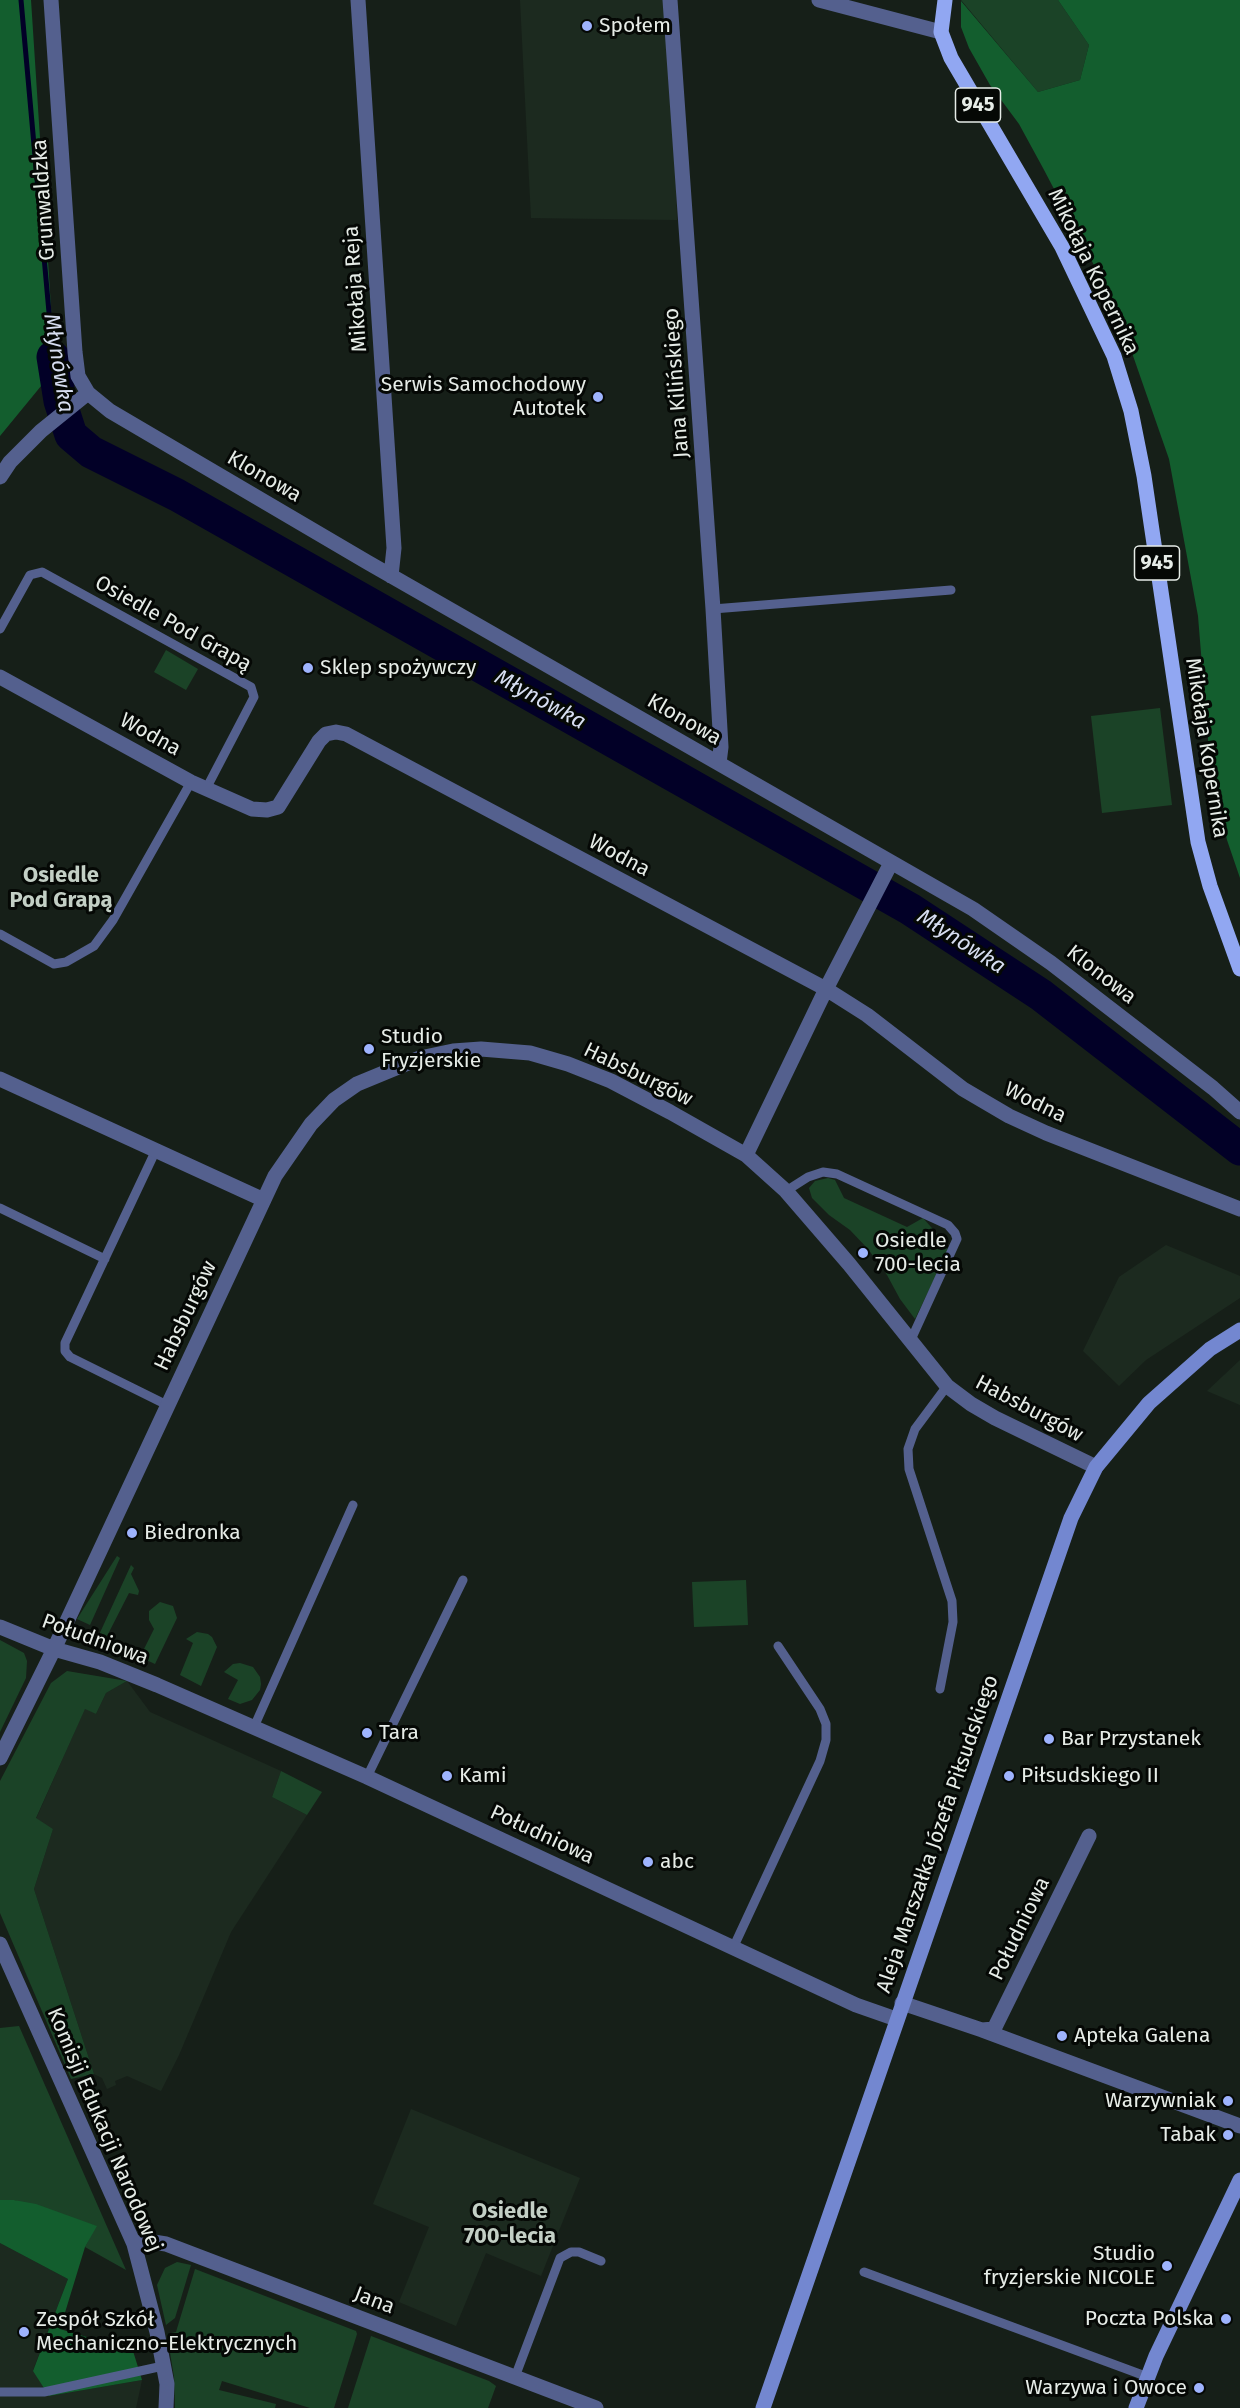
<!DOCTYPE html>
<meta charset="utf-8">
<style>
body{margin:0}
canvas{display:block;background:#161f18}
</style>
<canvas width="1240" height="2408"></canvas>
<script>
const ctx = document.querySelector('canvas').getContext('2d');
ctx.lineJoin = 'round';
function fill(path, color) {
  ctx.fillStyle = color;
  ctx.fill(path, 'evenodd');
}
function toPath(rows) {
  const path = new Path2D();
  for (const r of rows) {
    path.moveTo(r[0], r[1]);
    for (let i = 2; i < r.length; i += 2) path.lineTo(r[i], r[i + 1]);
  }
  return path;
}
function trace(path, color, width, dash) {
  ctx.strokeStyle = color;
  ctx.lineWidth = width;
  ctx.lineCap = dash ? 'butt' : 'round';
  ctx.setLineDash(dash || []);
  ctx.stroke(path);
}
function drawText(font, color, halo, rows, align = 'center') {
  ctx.font = font + ' "Fira Sans",sans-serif';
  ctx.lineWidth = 6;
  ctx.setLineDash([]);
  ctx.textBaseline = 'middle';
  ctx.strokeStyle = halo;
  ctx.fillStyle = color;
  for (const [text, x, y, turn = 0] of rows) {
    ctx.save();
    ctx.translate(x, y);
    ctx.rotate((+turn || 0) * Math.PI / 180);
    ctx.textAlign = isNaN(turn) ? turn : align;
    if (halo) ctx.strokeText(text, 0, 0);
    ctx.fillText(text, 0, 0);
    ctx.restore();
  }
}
fill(toPath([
 [520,0,670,0,677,220,531,218],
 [1166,1245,1240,1276,1240,1298,1146,1360,1119,1386,1083,1351,1119,1277],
 [1240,1360,1240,1405,1207,1391],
 [127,1681,150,1712,281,1771,272,1797,307,1815,231,1932,179,2055,161,2091,127,2076,115,2081,116,2085,107,2089,102,2078,94,2074,34,1889,53,1829,36,1819,85,1708,96,1714,106,1693],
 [411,2109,580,2178,541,2276,486,2253,456,2326,399,2302,429,2227,373,2204],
 [0,2243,68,2279,33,2370,49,2396,142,2380,136,2408,0,2408]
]), '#1c2a1f');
fill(toPath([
 [961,0,1058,0,1089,45,1080,80,1038,92],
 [166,650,198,669,186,690,154,672],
 [1160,708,1172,805,1102,813,1091,716],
 [828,1178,835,1180,844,1198,907,1227,923,1218,946,1244,948,1251,915,1319,900,1299,887,1275,868,1249,850,1230,829,1215,812,1198,809,1188,815,1181],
 [117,1556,120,1558,90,1625,77,1619],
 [131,1565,134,1568,131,1574,139,1591,138,1595,129,1593,105,1640,98,1637],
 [746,1580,748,1625,694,1627,692,1582],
 [160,1602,173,1606,177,1618,155,1664,140,1657,154,1629,149,1620,149,1611],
 [197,1632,208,1634,212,1637,217,1647,201,1686,180,1675,193,1643,186,1639],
 [0,1640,24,1653,27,1661,26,1678,0,1732],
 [240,1663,253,1667,260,1677,261,1684,260,1690,252,1700,240,1704,228,1699,238,1680,224,1672,233,1664],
 [67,1671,127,1681,106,1693,96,1714,85,1709,36,1818,53,1829,34,1889,94,2074,71,2079,0,1913,0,1781,51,1683],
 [281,1771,322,1792,307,1815,272,1797],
 [19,2026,126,2270,85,2247,96,2226,14,2200,0,2200,0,2028],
 [177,2262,191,2265,175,2318,166,2325,157,2285,165,2268],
 [195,2269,356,2331,357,2334,334,2408,310,2408,222,2381,219,2390,276,2404,275,2408,175,2408,174,2377,167,2334,176,2332],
 [371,2336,489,2381,496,2386,488,2408,348,2408]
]), '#1b4327');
fill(toPath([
 [0,0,31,0,55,369,0,436],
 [1058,0,1240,0,1240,878,1227,840,1210,764,1198,616,1169,459,1116,307,1043,168,1019,124,990,85,969,48,961,27,961,1,1038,92,1080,80,1089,45],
 [0,2200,14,2200,36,2204,97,2226,85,2247,60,2329,133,2351,142,2380,49,2396,33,2371,68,2279,0,2243]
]), '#135e2e');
trace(toPath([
 [21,0,53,357]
]), '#020027', 5);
trace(toPath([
 [53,357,60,401,71,435,91,452,177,495,910,909,1041,995,1240,1149]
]), '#020027', 33);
trace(toPath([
 [713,609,951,590],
 [0,629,30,575,42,572,251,687,254,697,206,789],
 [0,934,54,964,66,962,94,946,113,920,191,782],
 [156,1150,65,1343,65,1351,70,1357,167,1405],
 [786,1191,808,1177,823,1172,837,1174,948,1225,955,1233,957,1239,910,1342],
 [0,1208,105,1259],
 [940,1689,953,1622,952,1601,909,1469,908,1449,915,1429,947,1386],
 [254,1727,353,1505],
 [367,1777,463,1580],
 [734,1946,820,1761,826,1740,826,1724,820,1709,778,1646],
 [864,2272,1148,2377],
 [515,2377,560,2258,571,2252,579,2252,601,2261],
 [0,2392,44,2392,163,2366]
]), '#54608e', 9);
trace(toPath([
 [51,0,75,352,78,376,88,393,110,411,367,562,973,909,1051,963,1213,1088,1240,1112],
 [358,0,394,548,391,576],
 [670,0,713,609,721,747,719,763],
 [819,0,941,32],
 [0,477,10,462,41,431,88,393],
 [0,677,191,782,252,809,267,810,278,807,319,741,326,734,336,732,346,734,826,989,867,1015,963,1089,1009,1116,1046,1133,1240,1209],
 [0,1079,264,1200],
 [746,1155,826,989,891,863],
 [0,1627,54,1649,100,1662,157,1685,367,1777,856,2005,896,2019],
 [0,1758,54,1649,275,1176,311,1124,334,1100,357,1084,420,1058,453,1051,481,1049,530,1053,568,1064,611,1081,670,1112,746,1155,786,1191,849,1264,947,1386,971,1404,995,1418,1096,1467],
 [0,1944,134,2244,157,2332,167,2384,166,2408],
 [902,2003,982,2030,994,2029,1089,1836],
 [982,2030,1240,2126],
 [134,2244,147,2241,166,2244,596,2408]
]), '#54608e', 15);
trace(toPath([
 [763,2408,1071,1518,1096,1467,1149,1403,1210,1349,1240,1330],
 [1136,2408,1156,2356,1240,2180]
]), '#7387d0', 15);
trace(toPath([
 [945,0,941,32,951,58,1062,247,1114,356,1131,411,1144,476,1198,842,1210,886,1240,969]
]), '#91a7f2', 15);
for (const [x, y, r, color] of [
 [587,26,6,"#9eb3fd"],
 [598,397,6,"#9eb3fd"],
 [308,668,6,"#9eb3fd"],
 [369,1049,6,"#9eb3fd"],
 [863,1253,6,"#9eb3fd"],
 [132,1533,6,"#9eb3fd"],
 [367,1733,6,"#9eb3fd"],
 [1049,1739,6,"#9eb3fd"],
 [447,1776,6,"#9eb3fd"],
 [1009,1776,6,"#9eb3fd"],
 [648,1862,6,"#9eb3fd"],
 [1062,2036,6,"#9eb3fd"],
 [1228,2101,6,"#9eb3fd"],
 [1228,2135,6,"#9eb3fd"],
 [1167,2266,6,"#9eb3fd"],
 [1226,2319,6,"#9eb3fd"],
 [24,2332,6,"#9eb3fd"],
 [1199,2388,6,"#9eb3fd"]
]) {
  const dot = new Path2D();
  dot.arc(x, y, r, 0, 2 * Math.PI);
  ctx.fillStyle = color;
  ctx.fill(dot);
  trace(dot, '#050805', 2);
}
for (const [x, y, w] of [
 [978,105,45],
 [1157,563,45]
]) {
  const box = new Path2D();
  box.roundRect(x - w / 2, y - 17, w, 34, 4.5);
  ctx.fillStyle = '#050805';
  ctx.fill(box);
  trace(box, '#e6ece7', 1.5);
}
drawText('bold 20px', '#e6ece7', null, [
 ["945",978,105],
 ["945",1157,563]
]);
drawText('21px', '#e6ece7', '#050805', [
 ["Społem",599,26],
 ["Serwis Samochodowy",586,385,"right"],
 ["Autotek",586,409,"right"],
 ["Sklep spożywczy",320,668],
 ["Studio",381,1037],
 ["Fryzjerskie",381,1061],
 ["Osiedle",875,1241],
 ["700-lecia",875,1265],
 ["Biedronka",144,1533],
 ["Tara",379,1733],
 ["Bar Przystanek",1061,1739],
 ["Kami",459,1776],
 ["Piłsudskiego II",1021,1776],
 ["abc",660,1862],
 ["Apteka Galena",1074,2036],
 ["Warzywniak",1216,2101,"right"],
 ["Tabak",1216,2135,"right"],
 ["Studio",1155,2254,"right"],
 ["fryzjerskie NICOLE",1155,2278,"right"],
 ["Poczta Polska",1214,2319,"right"],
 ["Zespół Szkół",36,2320],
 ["Mechaniczno-Elektrycznych",36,2344],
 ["Warzywa i Owoce",1187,2388,"right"]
], 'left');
drawText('21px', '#e6ece7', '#050805', [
 ["Grunwaldzka",44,200,-94],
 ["Mikołaja Kopernika",1093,272,64],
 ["Mikołaja Reja",356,289,-94],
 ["Jana Kilińskiego",677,383,-94],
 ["Klonowa",264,477,30],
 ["Osiedle Pod Grapą",173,624,29],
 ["Klonowa",684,720,30],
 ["Wodna",150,735,29],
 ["Mikołaja Kopernika",1206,748,81],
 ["Wodna",619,856,28],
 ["Klonowa",1101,975,38],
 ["Habsburgów",638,1075,26],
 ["Wodna",1035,1103,26],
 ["Habsburgów",186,1316,-65],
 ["Habsburgów",1029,1409,28],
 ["Południowa",95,1640,20],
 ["Aleja Marszałka Józefa Piłsudskiego",938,1834,-71],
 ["Południowa",542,1835,25],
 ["Południowa",1020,1929,-64],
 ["Komisji Edukacji Narodowej",104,2130,67],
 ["Jana",374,2301,21]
]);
drawText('italic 22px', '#d7def1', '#050805', [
 ["Młynówka",58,363,81],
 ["Młynówka",540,700,29],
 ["Młynówka",961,942,33]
]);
drawText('bold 22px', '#c3cfc5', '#050805', [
 ["Osiedle",61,876],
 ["Pod Grapą",61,901],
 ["Osiedle",510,2212],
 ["700-lecia",510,2237]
]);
</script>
